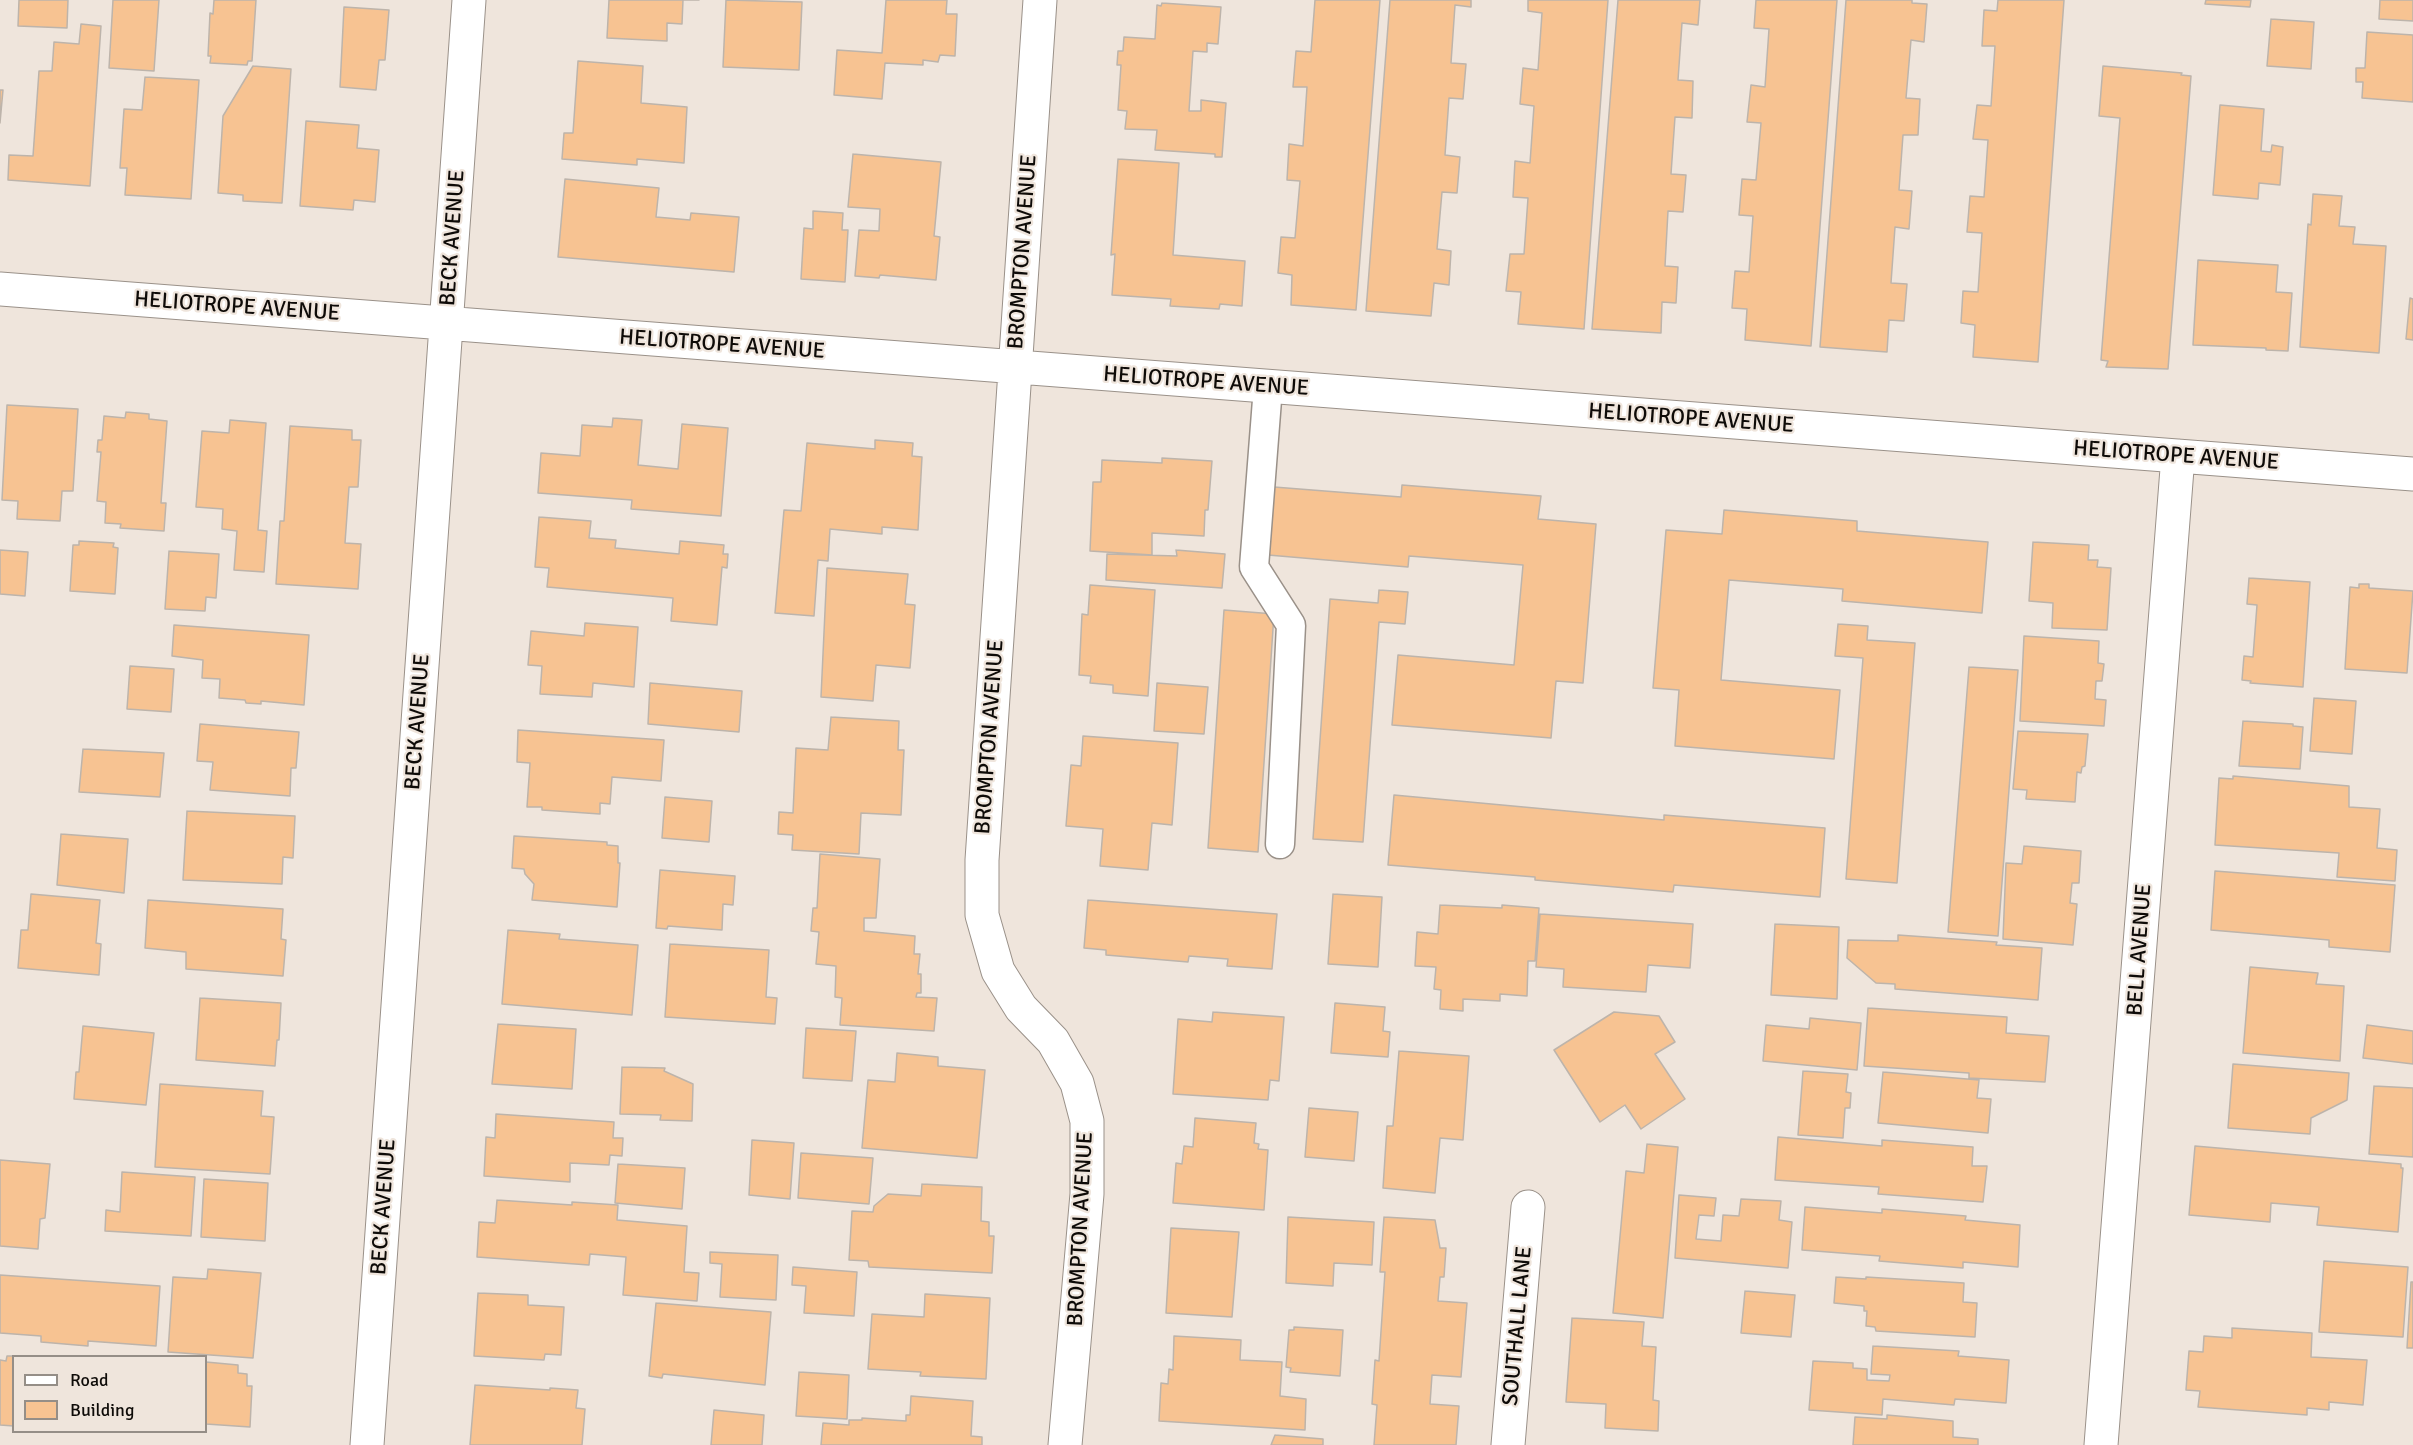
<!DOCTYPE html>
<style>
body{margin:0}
#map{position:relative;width:2413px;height:1445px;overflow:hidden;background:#efe5dc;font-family:Signika,sans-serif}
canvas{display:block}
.legend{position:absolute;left:12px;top:1355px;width:195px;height:78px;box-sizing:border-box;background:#efe5dc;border:2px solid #958e87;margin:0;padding:8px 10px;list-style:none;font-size:18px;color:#0e0b08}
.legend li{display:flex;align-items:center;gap:12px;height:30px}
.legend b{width:30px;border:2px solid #958e87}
</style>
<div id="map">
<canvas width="2413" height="1445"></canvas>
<ul class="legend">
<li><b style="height:8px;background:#fff"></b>Road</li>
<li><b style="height:16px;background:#f7c392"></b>Building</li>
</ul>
</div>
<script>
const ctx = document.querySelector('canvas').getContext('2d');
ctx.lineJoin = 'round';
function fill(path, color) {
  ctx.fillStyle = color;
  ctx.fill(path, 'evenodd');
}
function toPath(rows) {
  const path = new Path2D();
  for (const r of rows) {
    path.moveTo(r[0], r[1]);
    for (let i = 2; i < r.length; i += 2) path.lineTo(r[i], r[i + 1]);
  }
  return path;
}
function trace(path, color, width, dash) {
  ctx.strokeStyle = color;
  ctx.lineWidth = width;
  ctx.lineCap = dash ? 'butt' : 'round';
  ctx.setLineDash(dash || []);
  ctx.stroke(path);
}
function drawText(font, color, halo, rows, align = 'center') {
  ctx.font = font + ' Signika,sans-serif';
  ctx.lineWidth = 4.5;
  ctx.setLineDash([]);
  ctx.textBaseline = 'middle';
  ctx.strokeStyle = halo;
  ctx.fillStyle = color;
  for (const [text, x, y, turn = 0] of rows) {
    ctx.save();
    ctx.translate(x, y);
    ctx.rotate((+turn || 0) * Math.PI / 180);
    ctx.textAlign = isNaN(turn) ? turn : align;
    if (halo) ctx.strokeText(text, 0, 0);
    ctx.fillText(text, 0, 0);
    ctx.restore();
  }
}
const building = toPath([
 [19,0,68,0,67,28,18,26,19,0],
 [113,0,159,0,154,71,109,68,113,0],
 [214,0,256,0,252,61,248,61,247,65,210,63,211,56,208,56,210,13,213,14,214,0],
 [609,0,699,0,683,0,682,24,667,23,667,41,607,38,609,0],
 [726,0,802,2,799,70,723,67,726,0],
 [886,0,947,0,946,14,957,14,955,56,940,55,938,62,923,60,923,65,885,63,882,99,834,95,837,50,882,53,886,0],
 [1315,0,1380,0,1356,310,1291,305,1292,275,1278,273,1281,237,1295,238,1300,181,1287,180,1289,144,1303,146,1307,87,1293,87,1296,51,1311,52,1315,0],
 [1390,0,1471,0,1471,7,1455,5,1451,63,1466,64,1463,99,1449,98,1445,155,1460,157,1457,193,1442,192,1437,249,1451,251,1449,285,1434,283,1431,316,1366,311,1390,0],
 [1528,0,1608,0,1584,329,1518,324,1521,292,1506,291,1510,254,1524,254,1528,198,1513,197,1515,161,1530,163,1534,106,1520,104,1523,68,1538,70,1542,13,1528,11,1528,0],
 [1618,0,1700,0,1698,25,1682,23,1678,80,1693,81,1692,118,1675,117,1671,174,1686,175,1683,212,1668,211,1665,266,1678,267,1676,303,1662,302,1661,333,1592,329,1618,0],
 [1756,0,1837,0,1811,346,1745,340,1747,309,1732,308,1735,271,1749,272,1753,216,1739,215,1742,179,1756,180,1761,123,1747,122,1751,85,1765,87,1769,29,1754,28,1756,0],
 [1846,0,1912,0,1912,3,1927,4,1924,42,1911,40,1906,98,1920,99,1918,135,1903,135,1899,190,1912,191,1909,229,1895,227,1891,283,1907,284,1904,321,1889,320,1887,352,1820,347,1846,0],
 [1998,0,2064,0,2038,362,1973,357,1975,325,1961,323,1963,291,1978,292,1982,233,1967,232,1970,196,1984,197,1988,140,1973,139,1977,105,1991,106,1995,46,1982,46,1984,10,1997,11,1998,0],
 [2206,0,2251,0,2250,7,2205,4,2206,0],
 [2380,0,2413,0,2413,21,2379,19,2380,0],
 [1162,3,1221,7,1218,44,1207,43,1207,52,1193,51,1189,111,1201,111,1201,100,1226,103,1222,157,1215,157,1215,154,1155,150,1157,130,1125,129,1127,111,1118,110,1121,65,1117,65,1118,51,1123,51,1124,37,1155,39,1157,5,1161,6,1162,3],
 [344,7,389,10,385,60,379,60,376,90,340,87,344,7],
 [2271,19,2314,22,2311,69,2267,66,2271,19],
 [81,24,101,26,90,186,8,180,9,155,33,156,39,71,52,71,54,42,79,44,81,24],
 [2367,32,2413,35,2413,102,2362,98,2363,82,2356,82,2356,68,2365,68,2367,32],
 [578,61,643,66,641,103,687,107,684,163,637,159,637,165,562,159,564,133,573,133,578,61],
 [253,66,291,69,282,203,243,201,243,195,218,193,223,116,253,66],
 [2103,66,2182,73,2181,75,2191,76,2168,369,2106,367,2108,361,2101,360,2120,118,2099,116,2103,66],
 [145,77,199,80,191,199,125,195,127,168,120,168,124,109,142,110,145,77],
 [0,90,3,90,0,123,0,90],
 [2220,105,2264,109,2261,151,2271,152,2272,145,2283,147,2280,185,2259,183,2258,199,2213,195,2220,105],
 [306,121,359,125,357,148,379,150,375,202,354,200,353,210,300,206,306,121],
 [853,154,941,162,934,236,940,237,936,280,880,275,879,278,855,276,859,230,879,231,880,209,848,207,853,154],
 [1118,159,1179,163,1173,255,1245,261,1242,306,1220,304,1219,309,1170,306,1171,299,1112,295,1115,254,1111,255,1118,159],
 [565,179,659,188,656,217,690,220,691,213,739,217,734,272,558,257,565,179],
 [2313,194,2342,196,2339,226,2355,227,2353,244,2386,246,2379,353,2300,347,2308,224,2311,225,2313,194],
 [813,211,843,213,842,230,848,230,845,282,801,279,804,228,813,229,813,211],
 [2198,260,2278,265,2276,292,2292,293,2288,351,2266,350,2266,348,2193,345,2198,260],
 [2410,298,2413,299,2413,340,2406,339,2410,298],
 [7,405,78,409,73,491,62,491,60,521,17,519,18,501,2,500,7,405],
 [126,412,149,414,149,419,167,421,161,503,166,503,164,531,120,528,121,524,105,523,106,502,97,501,101,452,97,452,98,440,102,440,104,416,125,418,126,412],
 [613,418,642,420,638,465,678,469,682,424,728,428,721,516,631,509,632,500,538,493,541,453,580,456,582,425,612,427,613,418],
 [230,420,266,423,258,530,267,531,264,572,234,570,237,531,222,529,223,509,196,507,202,431,229,433,230,420],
 [290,426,352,430,352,440,361,440,358,487,349,487,345,543,361,544,358,589,276,584,280,521,284,521,290,426],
 [875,440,913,443,912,456,922,457,918,530,882,527,882,534,830,529,828,561,818,560,814,616,775,613,784,510,801,511,807,443,875,449,875,440],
 [1162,458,1212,461,1208,510,1205,510,1204,536,1152,533,1152,555,1090,551,1093,482,1101,482,1102,460,1162,463,1162,458],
 [1402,485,1541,496,1538,519,1596,524,1583,683,1556,681,1551,738,1392,725,1398,655,1514,665,1523,565,1409,556,1408,567,1268,555,1274,487,1401,497,1402,485],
 [1724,510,1857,521,1857,531,1988,542,1982,613,1842,601,1843,589,1729,580,1721,680,1840,690,1834,759,1675,746,1679,690,1653,688,1666,530,1722,534,1724,510],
 [539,517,591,521,589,538,616,540,615,548,679,554,680,541,724,545,723,554,728,554,727,568,722,567,717,625,671,621,673,598,547,587,549,568,535,567,539,517],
 [79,541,114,543,113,547,118,548,115,594,70,591,73,545,79,545,79,541],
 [2033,542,2089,545,2088,560,2098,560,2097,567,2111,568,2107,630,2052,628,2053,603,2029,601,2033,542],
 [0,550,28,552,25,596,0,594,0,550],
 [1176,550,1225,554,1222,588,1106,580,1107,554,1177,556,1176,550],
 [169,551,219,554,216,598,206,597,205,611,165,609,169,551],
 [827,568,908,574,905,604,915,605,910,668,876,665,873,701,821,697,827,568],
 [2249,578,2310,582,2303,687,2250,683,2251,681,2242,680,2244,656,2253,657,2257,605,2247,604,2249,578],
 [2359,584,2369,584,2369,588,2413,591,2407,673,2345,669,2350,587,2359,588,2359,584],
 [1090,585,1155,590,1148,696,1113,693,1113,685,1090,683,1091,676,1079,675,1082,614,1088,615,1090,585],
 [1379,590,1408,592,1405,624,1379,622,1363,842,1313,839,1330,599,1378,603,1379,590],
 [1224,610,1274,614,1258,852,1208,848,1224,610],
 [585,623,638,627,634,687,593,683,592,697,540,694,542,666,528,665,531,631,584,636,585,623],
 [1838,624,1868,626,1867,640,1915,643,1897,883,1846,879,1863,658,1835,656,1838,624],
 [174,625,309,635,304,705,261,701,261,704,246,703,245,700,219,698,220,679,202,678,203,660,172,656,174,625],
 [2024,636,2099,641,2098,663,2104,664,2102,681,2096,681,2095,699,2106,700,2104,726,2020,721,2024,636],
 [130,666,174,669,171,712,127,709,130,666],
 [1969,667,2018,670,1998,936,1948,932,1969,667],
 [650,683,742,691,739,732,648,724,650,683],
 [1157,683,1208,687,1204,734,1154,731,1157,683],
 [2314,698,2356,701,2352,754,2310,751,2314,698],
 [831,717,899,721,898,750,904,750,901,815,861,813,859,854,792,850,793,835,778,834,779,812,793,813,796,748,828,750,831,717],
 [2243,721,2293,724,2293,726,2303,727,2300,769,2239,766,2243,721],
 [200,724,299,732,296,768,291,768,290,796,210,790,213,762,197,761,200,724],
 [518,730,664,740,661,781,612,777,610,804,600,803,600,814,542,810,542,807,527,807,530,763,517,762,518,730],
 [2018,731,2088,734,2085,766,2082,767,2081,773,2077,772,2075,802,2026,799,2027,790,2013,789,2018,731],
 [1083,736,1178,743,1172,825,1152,823,1148,870,1100,866,1103,829,1066,826,1071,765,1081,766,1083,736],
 [83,749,164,753,160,797,79,792,83,749],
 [2233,776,2349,786,2349,807,2380,809,2377,848,2397,850,2395,881,2337,877,2339,853,2215,845,2219,778,2233,779,2233,776],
 [1394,795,1664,820,1664,815,1825,828,1820,897,1674,885,1673,892,1535,880,1535,877,1388,865,1394,795],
 [665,797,712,801,709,842,662,838,665,797],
 [187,811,295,816,293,858,283,857,282,884,183,880,187,811],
 [61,834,128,839,124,893,57,885,61,834],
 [514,836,607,842,607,845,618,846,618,863,620,863,617,907,532,900,534,884,525,874,524,869,512,868,514,836],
 [2024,846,2081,851,2079,883,2072,883,2070,903,2077,904,2073,945,2003,939,2006,863,2022,864,2024,846],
 [820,854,880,859,876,918,864,918,864,931,915,936,914,954,920,954,918,974,921,974,921,993,917,993,916,997,937,998,934,1031,840,1025,842,998,835,997,836,966,816,964,819,932,811,931,813,908,817,908,820,854],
 [660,870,735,876,733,905,723,904,722,930,668,926,667,929,656,928,660,870],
 [2215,871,2395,885,2390,952,2329,947,2329,940,2211,930,2215,871],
 [31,894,100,900,96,943,101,944,99,975,18,968,21,930,28,930,31,894],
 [1333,894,1382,897,1378,967,1328,964,1333,894],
 [148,900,283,909,281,939,286,940,283,976,186,969,186,952,145,948,148,900],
 [1088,900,1277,914,1272,969,1227,966,1228,959,1189,956,1188,962,1106,955,1106,950,1084,948,1088,900],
 [1440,905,1502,908,1502,905,1539,908,1535,961,1528,961,1527,996,1500,994,1500,1001,1463,999,1463,1011,1440,1009,1441,990,1434,989,1436,967,1415,966,1417,932,1438,934,1440,905],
 [1540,914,1693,924,1690,968,1648,965,1646,992,1563,987,1564,969,1536,967,1540,914],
 [1775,924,1839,927,1837,999,1771,995,1775,924],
 [508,930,560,934,559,939,638,945,632,1015,502,1004,508,930],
 [1898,935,1997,942,1996,945,2042,948,2038,1000,1895,989,1895,984,1876,983,1847,958,1848,940,1898,941,1898,935],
 [670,944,769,950,766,997,777,998,775,1024,665,1017,670,944],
 [2250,967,2318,973,2316,984,2344,986,2340,1061,2243,1053,2250,967],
 [200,998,281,1003,279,1040,277,1040,275,1066,196,1060,200,998],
 [1335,1003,1385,1007,1383,1031,1390,1032,1388,1057,1331,1053,1335,1003],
 [1868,1008,2007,1017,2006,1033,2049,1036,2045,1082,1969,1078,1969,1073,1864,1066,1868,1008],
 [1213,1012,1284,1017,1279,1081,1270,1080,1268,1100,1173,1094,1178,1019,1212,1022,1213,1012],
 [1614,1012,1659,1016,1675,1042,1655,1054,1685,1099,1641,1129,1625,1105,1600,1122,1554,1050,1614,1012],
 [1810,1018,1861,1023,1857,1070,1763,1061,1766,1025,1809,1029,1810,1018],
 [498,1024,576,1029,572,1089,492,1084,498,1024],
 [2367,1025,2413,1031,2413,1064,2363,1058,2367,1025],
 [83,1026,154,1033,146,1105,74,1099,76,1072,79,1072,83,1026],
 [806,1028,856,1031,852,1081,803,1078,806,1028],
 [1399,1051,1469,1056,1463,1140,1440,1138,1435,1193,1383,1188,1387,1126,1393,1126,1399,1051],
 [897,1053,938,1057,938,1066,985,1070,977,1158,862,1148,868,1080,895,1082,897,1053],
 [2233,1064,2349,1073,2347,1100,2311,1118,2310,1134,2228,1128,2233,1064],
 [622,1067,665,1068,664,1071,693,1084,692,1121,660,1120,661,1115,620,1114,622,1067],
 [1803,1071,1848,1074,1846,1092,1851,1093,1850,1108,1845,1108,1843,1138,1798,1135,1803,1071],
 [1883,1072,1979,1080,1977,1098,1991,1099,1988,1133,1878,1123,1883,1072],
 [160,1084,263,1091,261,1116,274,1117,270,1174,155,1167,160,1084],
 [2374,1086,2413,1088,2413,1157,2369,1154,2374,1086],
 [1309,1108,1358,1112,1354,1161,1305,1157,1309,1108],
 [496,1114,614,1122,613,1138,623,1138,622,1156,610,1155,609,1165,570,1163,570,1182,484,1176,486,1137,495,1138,496,1114],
 [1195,1118,1256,1123,1254,1143,1259,1144,1258,1149,1268,1150,1264,1210,1173,1203,1176,1163,1182,1164,1184,1146,1193,1147,1195,1118],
 [1778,1137,1882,1146,1882,1140,1973,1147,1972,1166,1987,1166,1983,1202,1878,1194,1879,1187,1775,1180,1778,1137],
 [752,1140,794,1143,790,1199,749,1195,752,1140],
 [1647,1144,1678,1147,1663,1318,1613,1313,1626,1171,1644,1173,1647,1144],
 [2195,1146,2401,1164,2401,1168,2403,1168,2398,1232,2317,1225,2319,1207,2271,1203,2270,1222,2189,1215,2195,1146],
 [801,1153,873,1158,869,1204,798,1198,801,1153],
 [0,1160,50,1164,45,1218,40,1219,38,1249,0,1246,0,1160],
 [618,1164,685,1168,682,1209,615,1203,618,1164],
 [122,1172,195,1177,191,1236,105,1231,106,1210,120,1212,122,1172],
 [204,1179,268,1183,265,1241,201,1237,204,1179],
 [922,1184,982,1187,981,1221,989,1222,989,1236,994,1236,992,1273,869,1267,868,1261,849,1260,852,1211,873,1212,874,1206,888,1194,921,1196,922,1184],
 [1679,1195,1716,1198,1714,1216,1699,1215,1696,1239,1721,1241,1723,1215,1739,1216,1741,1199,1781,1201,1779,1220,1792,1222,1788,1268,1675,1258,1679,1195],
 [497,1200,572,1205,572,1202,618,1205,617,1220,687,1226,684,1272,699,1273,697,1301,623,1295,626,1257,590,1254,589,1265,477,1257,479,1222,495,1223,497,1200],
 [1805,1207,1882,1213,1882,1209,1966,1216,1965,1220,2020,1225,2018,1267,1963,1262,1963,1268,1879,1261,1880,1256,1802,1250,1805,1207],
 [1288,1217,1374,1222,1372,1265,1334,1263,1333,1286,1286,1283,1288,1217],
 [1384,1217,1435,1220,1440,1248,1446,1248,1444,1277,1440,1277,1438,1301,1467,1303,1461,1377,1432,1375,1430,1404,1459,1406,1456,1445,1374,1445,1377,1405,1372,1404,1375,1360,1379,1361,1385,1272,1380,1272,1384,1217],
 [1171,1228,1239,1232,1232,1317,1166,1313,1171,1228],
 [710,1252,778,1255,776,1300,720,1297,722,1264,710,1263,710,1252],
 [2324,1261,2408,1267,2403,1337,2319,1332,2324,1261],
 [793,1267,857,1272,854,1316,804,1313,806,1286,792,1285,793,1267],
 [208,1269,261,1273,253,1358,168,1352,173,1277,207,1279,208,1269],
 [0,1275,160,1286,156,1346,88,1341,88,1346,41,1342,41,1336,0,1333,0,1275],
 [1836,1277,1866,1279,1866,1277,1964,1283,1963,1302,1977,1303,1975,1337,1876,1331,1875,1327,1866,1326,1867,1311,1864,1311,1864,1306,1834,1303,1836,1277],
 [2411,1282,2413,1282,2413,1348,2407,1348,2411,1282],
 [1745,1291,1795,1295,1791,1337,1741,1333,1745,1291],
 [478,1293,528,1295,528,1305,564,1307,561,1355,545,1354,544,1360,474,1356,478,1293],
 [925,1294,990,1298,986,1379,920,1376,921,1372,868,1369,872,1314,924,1317,925,1294],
 [656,1303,771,1312,765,1385,663,1374,662,1378,649,1376,656,1303],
 [1572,1318,1644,1322,1642,1346,1656,1347,1653,1400,1659,1401,1658,1431,1605,1428,1606,1404,1566,1402,1572,1318],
 [1294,1327,1343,1330,1340,1376,1290,1372,1291,1368,1286,1367,1289,1330,1294,1330,1294,1327],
 [2232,1328,2312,1333,2311,1357,2367,1360,2363,1405,2329,1402,2329,1410,2307,1408,2307,1415,2198,1407,2200,1391,2186,1390,2189,1351,2203,1352,2204,1336,2232,1338,2232,1328],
 [1174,1336,1241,1340,1240,1360,1282,1362,1280,1396,1306,1399,1305,1430,1159,1421,1161,1383,1168,1384,1169,1369,1173,1370,1174,1336],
 [1873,1346,1959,1351,1958,1356,2009,1360,2006,1403,1955,1399,1954,1405,1883,1399,1882,1415,1809,1410,1813,1361,1853,1363,1853,1368,1867,1369,1867,1380,1889,1381,1890,1375,1871,1374,1873,1346],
 [7,1356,14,1356,14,1426,0,1425,0,1360,6,1361,7,1356],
 [206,1362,238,1365,238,1373,247,1374,247,1386,252,1386,250,1427,206,1424,206,1362],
 [799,1372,849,1375,847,1419,796,1416,799,1372],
 [475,1385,550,1390,550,1388,578,1390,576,1408,585,1409,582,1445,470,1445,475,1385],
 [911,1396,973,1401,971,1436,982,1437,982,1445,821,1445,823,1423,849,1425,849,1420,862,1420,862,1418,906,1421,906,1415,910,1415,911,1396],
 [714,1410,764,1415,762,1445,711,1445,714,1410],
 [1887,1415,1953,1421,1953,1437,1978,1439,1978,1445,1853,1445,1855,1417,1887,1419,1887,1415],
 [1275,1435,1323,1439,1323,1445,1271,1445,1275,1435]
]);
fill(building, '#f7c392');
trace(building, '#bdb4ab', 1.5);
const lane = toPath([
 [1268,387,1254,567,1291,625,1280,844]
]);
const street = toPath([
 [1040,0,982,860,982,915,998,971,1021,1008,1053,1041,1077,1083,1087,1121,1087,1194,1065,1445],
 [0,289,2413,474],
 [367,1445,469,0],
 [1508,1445,1528,1207],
 [2101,1445,2178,456]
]);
trace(lane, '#9a9189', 31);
trace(street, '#9a9189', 35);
trace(lane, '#fff', 28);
trace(street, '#fff', 33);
drawText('22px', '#0e0b08', '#efe5dc', [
 ["BECK AVENUE",453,238,-86],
 ["BROMPTON AVENUE",1023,252,-86],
 ["HELIOTROPE AVENUE",237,307,4],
 ["HELIOTROPE AVENUE",722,345,4],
 ["HELIOTROPE AVENUE",1206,382,4],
 ["HELIOTROPE AVENUE",1691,419,4],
 ["HELIOTROPE AVENUE",2176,456,4],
 ["BECK AVENUE",418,722,-86],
 ["BROMPTON AVENUE",990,737,-86],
 ["BELL AVENUE",2140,950,-86],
 ["BECK AVENUE",384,1207,-86],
 ["BROMPTON AVENUE",1081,1229,-87],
 ["SOUTHALL LANE",1518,1326,-85]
]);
</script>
